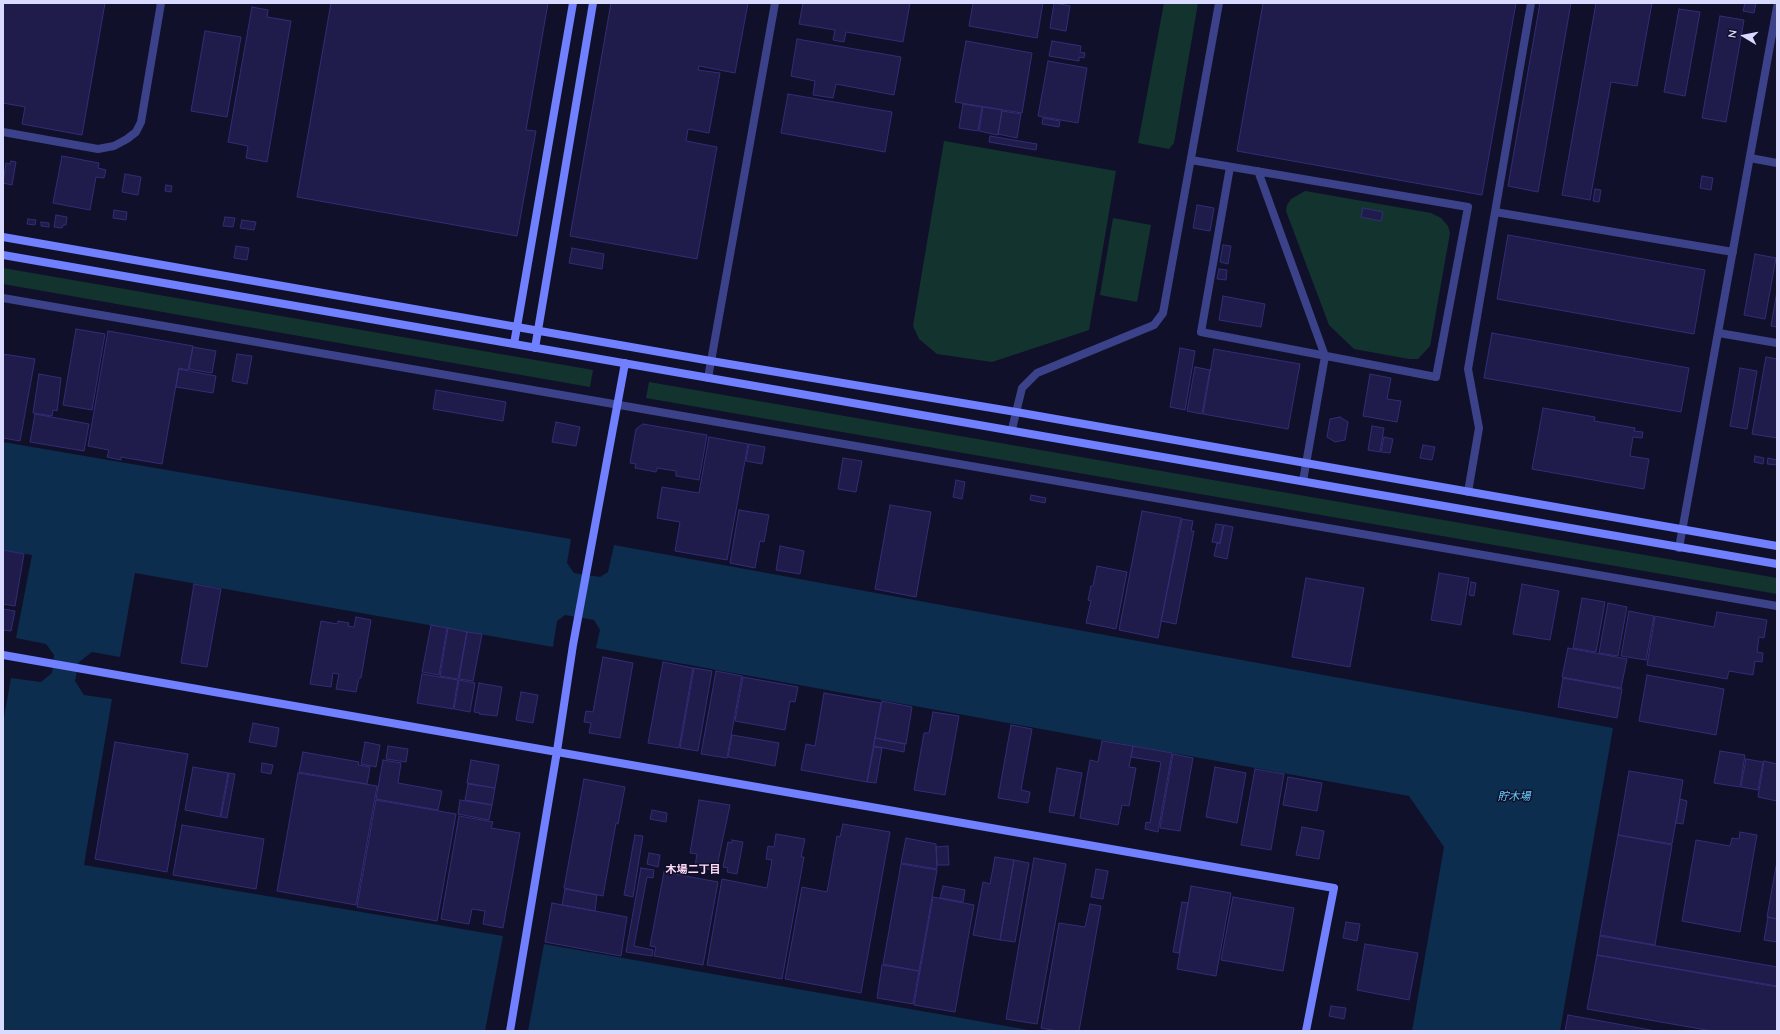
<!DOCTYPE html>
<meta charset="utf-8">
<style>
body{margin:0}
#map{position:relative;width:1780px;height:1034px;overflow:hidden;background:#11102a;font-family:Quicksand,sans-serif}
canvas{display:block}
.frame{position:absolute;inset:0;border:4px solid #d9daff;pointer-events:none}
.north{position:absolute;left:1724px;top:16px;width:40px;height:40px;-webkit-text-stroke:3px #11102a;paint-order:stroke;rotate:280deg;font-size:11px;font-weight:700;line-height:16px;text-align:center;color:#d9daff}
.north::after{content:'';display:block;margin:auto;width:14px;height:18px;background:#d9daff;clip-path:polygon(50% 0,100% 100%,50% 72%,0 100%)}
</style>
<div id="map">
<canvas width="1780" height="1034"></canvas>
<div class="frame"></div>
<div class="north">N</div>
</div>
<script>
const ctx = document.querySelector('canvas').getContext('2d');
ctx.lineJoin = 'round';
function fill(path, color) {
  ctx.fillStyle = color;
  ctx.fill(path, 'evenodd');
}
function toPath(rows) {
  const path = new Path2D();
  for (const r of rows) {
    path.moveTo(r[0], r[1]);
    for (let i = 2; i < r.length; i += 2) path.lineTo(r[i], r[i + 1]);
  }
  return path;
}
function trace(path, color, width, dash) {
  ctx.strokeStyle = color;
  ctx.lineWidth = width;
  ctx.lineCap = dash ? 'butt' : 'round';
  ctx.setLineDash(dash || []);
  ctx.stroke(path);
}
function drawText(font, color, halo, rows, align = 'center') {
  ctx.font = font + ' Quicksand,"Noto Sans JP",sans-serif';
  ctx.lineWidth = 3;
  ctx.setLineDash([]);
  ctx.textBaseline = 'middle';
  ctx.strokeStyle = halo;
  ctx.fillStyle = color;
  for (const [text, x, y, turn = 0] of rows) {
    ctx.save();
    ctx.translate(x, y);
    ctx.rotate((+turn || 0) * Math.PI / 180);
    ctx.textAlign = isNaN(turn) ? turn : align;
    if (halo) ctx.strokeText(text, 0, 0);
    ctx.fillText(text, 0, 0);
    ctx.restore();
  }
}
fill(toPath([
 [1164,3,1198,3,1174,143,1169,149,1138,143],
 [944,141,1116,171,1089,330,992,362,937,354,919,339,913,326],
 [1305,191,1431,213,1441,218,1448,226,1450,233,1430,346,1418,359,1409,359,1354,349,1329,325,1286,211,1287,205,1291,199],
 [1113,218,1151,225,1137,302,1100,295],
 [3,268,593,370,590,387,3,284],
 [649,382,1777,578,1777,594,646,398]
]), '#13342e');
fill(toPath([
 [3,442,571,539,567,563,574,573,600,577,608,572,614,545,1613,728,1560,1031,1412,1031,1444,847,1409,796,596,648,600,630,594,620,565,615,557,621,553,647,135,573,120,657,92,652,79,662,75,681,84,695,112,699,84,865,503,936,485,1031,3,1031,3,723,11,678,41,682,52,673,54,655,46,644,16,638,32,555,3,550],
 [544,944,1034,1031,528,1031]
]), '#0c2d4d');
const building = toPath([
 [3,3,105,3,82,135,22,124,25,107,3,103,3,3],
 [331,3,548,3,526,130,536,131,517,236,297,197,331,3],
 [611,3,748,3,735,73,699,66,698,70,720,73,709,133,688,129,686,141,717,147,697,259,570,236,611,3],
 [803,3,910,3,903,42,846,32,844,42,833,40,835,30,799,24,803,3],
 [973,3,1043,3,1037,38,969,26,973,3],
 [1054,3,1070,6,1066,31,1050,28,1054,3],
 [1263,3,1516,3,1482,195,1237,151,1263,3],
 [1540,3,1571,3,1538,192,1508,186,1540,3],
 [1596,3,1652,3,1637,86,1611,82,1590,200,1562,195,1596,3],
 [1745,3,1756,3,1754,13,1743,11,1745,3],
 [252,7,268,10,267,17,291,21,267,162,246,158,248,146,228,142,252,7],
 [1679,9,1700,12,1685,96,1664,92,1679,9],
 [1720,16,1744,20,1726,122,1702,118,1720,16],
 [205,31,241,37,227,117,191,111,205,31],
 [797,39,901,57,894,95,836,84,833,98,813,95,815,81,791,76,797,39],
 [966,41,1032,53,1022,113,955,102,966,41],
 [1052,41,1081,46,1080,52,1085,53,1084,58,1079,57,1079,61,1049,56,1052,41],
 [1048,61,1087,68,1078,123,1038,116,1048,61],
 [788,94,892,112,885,152,781,133,788,94],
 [963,104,982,107,978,131,959,128,963,104],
 [983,107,1002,110,998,135,979,131,983,107],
 [1002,111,1021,114,1017,138,998,134,1002,111],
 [1043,118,1060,121,1059,127,1042,124,1043,118],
 [990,136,1037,144,1036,150,989,142,990,136],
 [62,156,99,163,98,168,106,170,104,178,96,177,90,210,53,203,62,156],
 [11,161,16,162,12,185,3,183,6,163,10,164,11,161],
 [125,174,141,177,138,195,122,192,125,174],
 [1702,176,1713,178,1711,190,1700,188,1702,176],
 [166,185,172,186,171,192,165,191,166,185],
 [1595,189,1601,190,1599,202,1593,201,1595,189],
 [1197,205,1214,208,1210,231,1193,228,1197,205],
 [1363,208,1383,212,1381,221,1361,217,1363,208],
 [114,210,127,212,126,220,113,218,114,210],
 [56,215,67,217,66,225,63,225,62,228,54,227,56,215],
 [225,217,235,218,233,227,223,226,225,217],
 [28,219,36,220,35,225,27,224,28,219],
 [242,220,256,222,254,230,240,228,242,220],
 [41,222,49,223,49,227,41,226,41,222],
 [1508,235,1705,270,1694,334,1497,299,1508,235],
 [1223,245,1231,246,1228,264,1220,262,1223,245],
 [236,246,249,248,247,260,234,258,236,246],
 [572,248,604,254,602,269,569,263,572,248],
 [1755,254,1776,258,1765,319,1744,315,1755,254],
 [1219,269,1227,270,1226,280,1217,279,1219,269],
 [1777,291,1777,327,1771,326,1777,291],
 [1223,296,1265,304,1261,327,1219,320,1223,296],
 [76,329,105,334,92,410,63,405,76,329],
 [108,331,193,346,188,370,179,368,162,464,121,457,121,460,107,457,109,450,88,446,108,331],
 [1492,333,1689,368,1681,412,1484,378,1492,333],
 [193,347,216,351,212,373,189,369,193,347],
 [1180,348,1195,351,1185,410,1170,407,1180,348],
 [1214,349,1300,364,1288,429,1203,414,1214,349],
 [3,354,35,359,20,441,3,438,3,354],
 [237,354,252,356,247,384,232,381,237,354],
 [1766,357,1777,359,1777,438,1752,434,1766,357],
 [1195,367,1210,370,1202,414,1187,411,1195,367],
 [1740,368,1757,371,1747,429,1730,426,1740,368],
 [179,369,216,376,213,393,176,387,179,369],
 [39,374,61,378,57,411,53,410,52,416,33,413,39,374],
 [1370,374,1391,378,1387,399,1401,401,1397,422,1363,416,1370,374],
 [436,390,506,402,503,421,433,409,436,390],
 [1543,408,1595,417,1594,421,1635,428,1634,431,1643,432,1642,438,1633,437,1630,456,1649,459,1644,489,1532,469,1543,408],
 [35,414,89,424,84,451,30,442,35,414],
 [1340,417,1348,422,1345,440,1335,442,1327,437,1330,419,1340,417],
 [556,422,580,427,576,446,552,442,556,422],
 [643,424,707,435,699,480,676,476,676,471,657,468,656,472,635,468,636,464,630,463,636,429,643,424],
 [1372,426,1384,428,1380,452,1368,450,1372,426],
 [709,437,748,444,727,560,675,551,680,522,657,518,662,487,699,493,709,437],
 [1384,437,1393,439,1390,453,1381,452,1384,437],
 [749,444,765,447,762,464,746,461,749,444],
 [1423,445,1435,447,1432,460,1420,458,1423,445],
 [1755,456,1764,458,1763,464,1754,462,1755,456],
 [843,458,862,461,856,492,838,489,843,458],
 [1768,458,1777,460,1777,465,1767,464,1768,458],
 [956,480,965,482,962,499,953,497,956,480],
 [1031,495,1046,498,1045,503,1030,500,1031,495],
 [890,505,931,512,916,597,875,589,890,505],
 [739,510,769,515,764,542,760,541,755,568,730,563,739,510],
 [1142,511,1181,518,1158,638,1119,630,1142,511],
 [1182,519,1193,521,1191,531,1194,531,1176,624,1161,621,1182,519],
 [1216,524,1223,525,1220,543,1212,542,1216,524],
 [1224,525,1233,527,1227,559,1214,556,1217,543,1220,544,1224,525],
 [780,546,804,551,800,574,776,570,780,546],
 [3,550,24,554,15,606,3,604,3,550],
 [1097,566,1127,572,1116,629,1086,623,1091,601,1088,600,1091,586,1093,586,1097,566],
 [1439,573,1469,578,1461,625,1431,620,1439,573],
 [1306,578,1364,588,1350,667,1292,657,1306,578],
 [1471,582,1476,583,1474,596,1469,595,1471,582],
 [194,584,221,589,207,667,181,663,194,584],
 [1522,584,1559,591,1550,640,1513,634,1522,584],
 [1582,598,1605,602,1596,652,1573,648,1582,598],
 [1608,603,1627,607,1618,656,1599,653,1608,603],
 [3,609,15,611,11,631,3,630,3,609],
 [1629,611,1654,616,1646,660,1621,656,1629,611],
 [1717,612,1767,620,1764,638,1759,637,1757,652,1763,653,1762,662,1755,661,1753,675,1729,671,1727,679,1647,665,1655,616,1714,627,1717,612],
 [356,617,371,620,361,678,359,678,356,692,336,689,339,674,333,673,331,687,310,684,321,621,337,624,338,621,349,623,348,626,354,627,356,617],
 [431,625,447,628,439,675,422,672,431,625],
 [448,628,467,632,458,679,440,676,448,628],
 [467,632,482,634,473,681,459,679,467,632],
 [1568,648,1627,659,1621,688,1562,677,1568,648],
 [603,657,633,663,620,738,589,733,591,723,584,722,586,711,593,712,603,657],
 [663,662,693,668,679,748,648,743,663,662],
 [694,668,712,671,698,751,680,748,694,668],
 [716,671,742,676,727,758,701,754,716,671],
 [422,674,458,680,453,709,417,703,422,674],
 [1647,675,1724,689,1716,735,1639,721,1647,675],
 [743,677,798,687,795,702,790,701,785,730,735,721,743,677],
 [1563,678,1622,689,1617,718,1558,707,1563,678],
 [459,680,475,683,470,712,454,709,459,680],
 [479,683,502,687,497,716,479,714,480,713,474,712,479,683],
 [521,692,538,695,533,723,516,720,521,692],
 [824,693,881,703,867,782,801,770,806,744,815,746,824,693],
 [882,701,912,707,906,744,875,738,882,701],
 [933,712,959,716,945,795,914,790,924,733,929,733,933,712],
 [253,723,279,728,276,747,249,742,253,723],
 [1011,725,1032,729,1021,790,1030,792,1028,803,998,798,1011,725],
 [732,735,779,743,775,766,728,757,732,735],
 [875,738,905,744,904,752,874,746,875,738],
 [1102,741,1133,746,1129,767,1136,768,1129,806,1122,805,1118,825,1080,818,1090,760,1098,762,1102,741],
 [115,742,188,754,167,872,95,859,115,742],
 [365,742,380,745,376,767,361,764,365,742],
 [388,746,408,749,406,762,386,759,388,746],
 [1133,746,1172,753,1158,832,1145,829,1146,822,1150,823,1161,762,1131,757,1133,746],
 [874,747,882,748,876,783,867,782,874,747],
 [1720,751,1745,755,1740,787,1714,783,1720,751],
 [303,752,359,762,358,765,370,767,367,784,299,772,303,752],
 [1173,754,1193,758,1180,831,1160,828,1173,754],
 [1746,759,1763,762,1758,790,1741,787,1746,759],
 [383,760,401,763,398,783,442,791,438,810,376,799,383,760],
 [471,760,499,765,495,788,467,783,471,760],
 [1764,761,1777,764,1777,801,1758,797,1764,761],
 [262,763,273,765,271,774,261,772,262,763],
 [193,767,228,773,220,817,185,810,193,767],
 [1215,767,1246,773,1237,823,1206,817,1215,767],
 [1057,768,1082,773,1074,816,1049,812,1057,768],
 [1255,769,1284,774,1271,850,1241,845,1255,769],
 [1629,771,1683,780,1672,844,1618,835,1629,771],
 [229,773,235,774,227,818,221,817,229,773],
 [298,773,377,786,356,905,277,891,298,773],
 [1288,777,1322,783,1317,811,1283,805,1288,777],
 [584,779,625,787,618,824,616,823,603,896,564,888,584,779],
 [468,784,495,788,492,805,465,800,468,784],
 [1680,799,1687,801,1683,824,1676,823,1680,799],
 [376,800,456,814,437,921,357,907,376,800],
 [460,800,492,805,489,820,458,814,460,800],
 [699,800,730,805,716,871,695,866,697,854,690,853,699,800],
 [652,810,667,813,666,822,650,819,652,810],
 [459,816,493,822,491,828,520,833,503,928,483,924,485,911,472,909,469,924,441,919,459,816],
 [843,824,890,832,861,993,785,979,802,887,827,892,837,836,840,837,843,824],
 [182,825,264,839,256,889,173,875,182,825],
 [1302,827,1324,831,1319,859,1296,855,1302,827],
 [1740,832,1757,835,1740,932,1682,921,1696,840,1730,846,1732,838,1739,839,1740,832],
 [776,834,805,839,801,857,804,857,782,979,707,965,722,879,767,888,772,860,766,859,768,846,774,847,776,834],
 [635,835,643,836,633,897,624,895,635,835],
 [1618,835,1672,845,1655,945,1600,935,1618,835],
 [906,838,936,844,937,869,901,863,906,838],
 [732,840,743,842,737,874,727,872,728,868,723,867,728,842,732,843,732,840],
 [948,846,949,865,937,865,936,847,948,846],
 [649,853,660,855,658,867,647,864,649,853],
 [995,857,1014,860,1000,940,973,935,983,882,990,884,995,857],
 [1034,858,1066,864,1037,1024,1006,1019,1034,858],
 [1014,860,1029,863,1015,942,1000,940,1014,860],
 [1777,861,1777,919,1767,917,1777,861],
 [901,864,937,870,919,971,883,964,901,864],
 [641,868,654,870,653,878,647,877,634,946,653,950,652,956,626,952,641,868],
 [1096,869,1108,871,1103,899,1091,897,1096,869],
 [664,872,718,882,703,965,654,956,656,947,650,946,664,872],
 [943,886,965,890,963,902,940,898,943,886],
 [1191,886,1231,893,1216,976,1177,969,1191,886],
 [565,889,597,895,595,911,562,905,565,889],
 [933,897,974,905,955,1012,914,1005,933,897],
 [1233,897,1294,908,1283,971,1221,960,1233,897],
 [1182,902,1188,903,1179,953,1173,952,1182,902],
 [552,903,627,917,621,956,545,942,552,903],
 [1090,904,1101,906,1079,1031,1058,1031,1041,1028,1059,923,1085,927,1090,904],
 [1768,917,1777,919,1777,942,1764,940,1768,917],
 [1346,922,1360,924,1357,941,1343,938,1346,922],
 [1600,936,1777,967,1777,986,1597,955,1600,936],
 [1365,944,1418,953,1409,1000,1357,990,1365,944],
 [1597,955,1777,987,1777,1031,1712,1031,1587,1009,1597,955],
 [882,965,919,971,913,1004,877,998,882,965],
 [1331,1006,1346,1008,1344,1019,1329,1016,1331,1006],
 [1568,1015,1656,1031,1565,1031,1568,1015]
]);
fill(building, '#1f1c4b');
trace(building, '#322d77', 1);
trace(toPath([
 [3,132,98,149,114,146,127,139,136,132,141,122,161,3],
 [1750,158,1777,163],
 [1191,160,1468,207,1436,377,1201,332,1230,167],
 [1258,171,1325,356,1303,481],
 [1495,212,1733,252],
 [1719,333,1777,343],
 [708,378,775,3],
 [1012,429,1022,388,1037,373,1154,325,1163,313,1219,3],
 [1468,492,1479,428,1468,369,1531,3],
 [1679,548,1777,7]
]), '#3b4289', 8);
trace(toPath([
 [3,298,1777,606]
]), '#3b4289', 8);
trace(toPath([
 [3,237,711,361,1016,412,1777,546],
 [3,255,1777,564],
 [514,344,573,3],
 [535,348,593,3],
 [3,655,1334,888,1306,1031],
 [510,1031,557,751,573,645,625,363]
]), '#7080ff', 8);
drawText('italic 11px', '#67ceff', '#11102a', [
 ["貯木場",1514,797]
]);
drawText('bold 11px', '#ffdbf7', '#11102a', [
 ["木場二丁目",693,870]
]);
</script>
